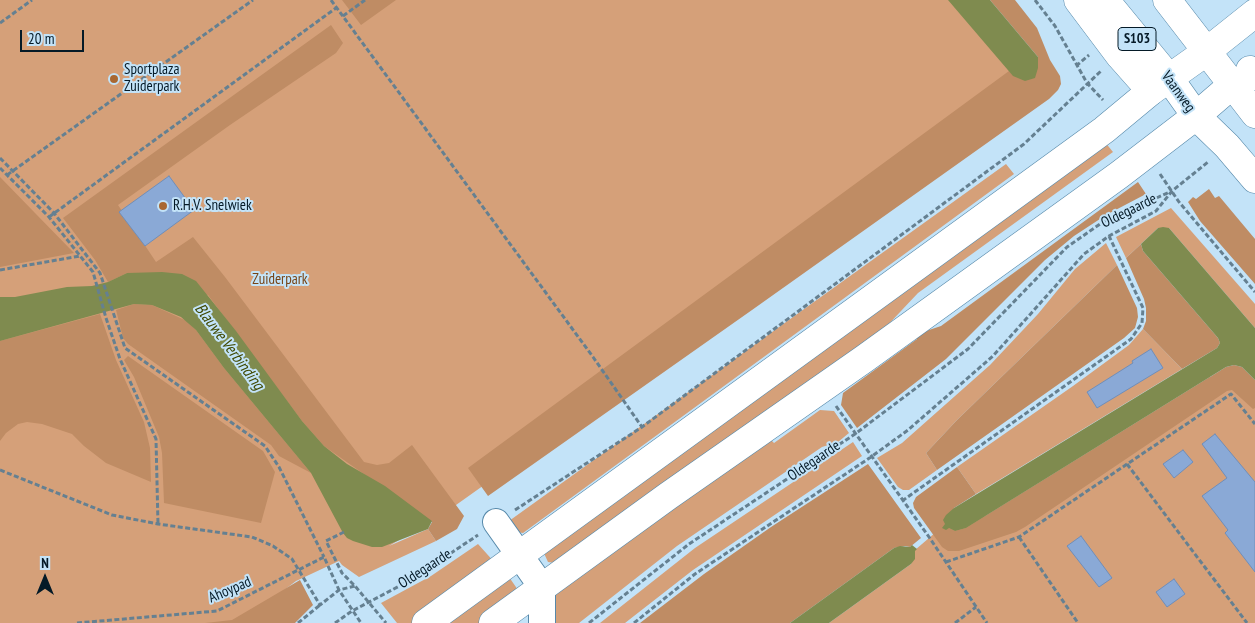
<!DOCTYPE html>
<style>
body{margin:0}
#map{position:relative;width:1255px;height:623px;overflow:hidden;background:#c3e3f8;font-family:"PT Sans Narrow",sans-serif}
canvas{display:block}
.north{position:absolute;left:20px;top:553px;width:50px;height:50px;-webkit-text-stroke:4px #c3e3f8;paint-order:stroke;rotate:0deg;font-size:14px;font-weight:700;line-height:20px;text-align:center;color:#051a27}
.north::after{content:'';display:block;margin:auto;width:18px;height:22px;background:#051a27;clip-path:polygon(50% 0,100% 100%,50% 72%,0 100%)}
.scale{position:absolute;left:20px;top:30px;width:64px;height:22px;box-sizing:border-box;border:2px solid #051a27;border-top:0;padding-left:6px;font-size:15px;line-height:18px;white-space:nowrap;color:#051a27;-webkit-text-stroke:4px #c3e3f8;paint-order:stroke}
</style>
<div id="map">
<canvas width="1255" height="623"></canvas>
<div class="north">N</div>
<div class="scale">20 m</div>
</div>
<script>
const ctx = document.querySelector('canvas').getContext('2d');
ctx.lineJoin = 'round';
function fill(path, color) {
  ctx.fillStyle = color;
  ctx.fill(path, 'evenodd');
}
function toPath(rows) {
  const path = new Path2D();
  for (const r of rows) {
    path.moveTo(r[0], r[1]);
    for (let i = 2; i < r.length; i += 2) path.lineTo(r[i], r[i + 1]);
  }
  return path;
}
function trace(path, color, width, dash) {
  ctx.strokeStyle = color;
  ctx.lineWidth = width;
  ctx.lineCap = dash ? 'butt' : 'round';
  ctx.setLineDash(dash || []);
  ctx.stroke(path);
}
function drawText(font, color, halo, rows, align = 'center') {
  ctx.font = font + ' "PT Sans Narrow",sans-serif';
  ctx.lineWidth = 4;
  ctx.setLineDash([]);
  ctx.textBaseline = 'middle';
  ctx.strokeStyle = halo;
  ctx.fillStyle = color;
  for (const [text, x, y, turn = 0] of rows) {
    ctx.save();
    ctx.translate(x, y);
    ctx.rotate((+turn || 0) * Math.PI / 180);
    ctx.textAlign = isNaN(turn) ? turn : align;
    if (halo) ctx.strokeText(text, 0, 0);
    ctx.fillText(text, 0, 0);
    ctx.restore();
  }
}
fill(toPath([
 [0,0,980,0,1049,83,449,510,389,546,428,529,436,541,359,577,342,565,339,561,296,581,241,623,0,623],
 [1100,136,1113,152,918,293,884,329,562,564,548,562,543,551],
 [1006,164,1014,174,523,533,516,532,509,521],
 [1171,208,1255,304,1255,328,1169,228,1158,228,1126,258,1116,237],
 [1106,243,1117,265,957,420,926,453,937,470,909,490,903,490,898,487,877,458,902,443,990,365,1038,314,1075,269],
 [1143,329,1182,369,976,494,957,467,1073,386,1129,345],
 [1210,377,1255,380,1255,623,829,623,911,564,915,550,943,526,985,516],
 [820,410,834,411,849,433,838,442,822,447,677,546,579,623,551,623,554,586,770,439,774,443],
 [853,442,862,456,693,570,625,623,600,623,695,548],
 [478,544,496,564,415,623,397,623,381,603,431,576],
 [509,577,518,590,481,623,438,623]
]), '#d5a079');
fill(toPath([
 [342,0,396,0,361,25],
 [990,0,1015,0,1037,28,1050,60,1060,76,1061,84,1058,90,1049,99,752,310,488,496,468,468,1009,71,1014,76,1038,57],
 [331,25,343,43,336,53,230,125,118,205,156,262,193,237,225,277,364,462,377,465,389,463,412,445,464,516,457,529,436,541,428,529,432,522,324,446,302,421,208,295,127,273,108,282,95,260,63,218],
 [0,177,35,213,74,253,0,267],
 [1138,182,1146,194,1106,215,1074,236,1045,260,946,359,857,428,841,405,843,393,917,339,914,335,941,326],
 [1209,189,1215,198,1219,196,1255,239,1255,284,1200,221,1188,202,1193,197,1196,199],
 [1141,244,1143,251,1218,338,1220,343,1217,348,1182,369,1143,329,1146,321,1146,308,1144,299,1126,258],
 [1117,265,1137,308,1138,317,1135,328,1124,338,937,470,926,453,957,420],
 [134,304,152,305,187,321,196,330,224,368,311,473,279,456,271,445,254,433,128,344,123,338,116,310],
 [100,314,116,360,144,422,150,448,151,482,106,463,84,446,72,434,42,424,27,422,18,424,6,433,0,441,0,341],
 [128,356,263,451,275,472,261,523,164,503,162,453,159,437,134,377,124,360],
 [1234,365,1242,367,1255,380,1255,408,1253,409,1232,390,1227,391,1025,527,1016,532,959,551,948,551,942,547,914,508,913,503,916,497,957,467,976,494,954,508,949,528,955,531,966,528,1210,377,1226,367],
 [868,464,921,538,910,547,905,546,894,548,790,623,640,623,704,574,771,527],
 [300,580,313,605,295,623,205,623,232,620]
]), '#bf8c64');
fill(toPath([
 [948,0,990,0,1038,57,1038,68,1035,78,1025,81,1013,76],
 [1163,227,1169,228,1255,328,1255,380,1242,367,1234,365,1226,367,966,528,955,531,949,528,946,530,942,528,945,524,943,520,946,515,954,508,1217,348,1220,343,1218,338,1143,251,1141,244,1158,228],
 [162,272,182,274,196,281,236,331,302,421,324,446,347,464,385,486,432,521,428,529,382,547,372,547,353,541,347,538,343,533,311,473,224,368,196,330,181,317,152,305,134,304,0,341,0,297,15,297,67,287,92,286,108,282,127,273],
 [912,545,917,549,915,551,915,559,911,564,829,623,790,623,894,548,900,546,910,547]
]), '#7f8b4f');
const building = toPath([
 [169,176,194,210,145,246,119,212,169,176],
 [1151,349,1163,368,1097,408,1087,392,1133,363,1132,361,1151,349],
 [1215,434,1255,482,1255,572,1225,533,1228,530,1202,496,1227,478,1202,444,1215,434],
 [1183,450,1193,462,1174,478,1163,464,1183,450],
 [1081,536,1112,578,1099,587,1067,546,1081,536],
 [1174,579,1185,594,1167,607,1156,592,1174,579]
]);
fill(building, '#8aa9d6');
trace(building, '#708eb9', 1);
const minor = toPath([
 [496,522,542,587,542,623]
]);
const tertiary = toPath([
 [1206,52,1255,13]
]);
const secondary = toPath([
 [426,623,1104,130,1151,91,1206,52],
 [493,623,668,496,864,359,1119,175,1196,116,1232,85]
]);
const trunk = toPath([
 [1078,0,1120,56,1151,91],
 [1105,0,1169,78,1196,116,1227,146,1255,179],
 [1167,0,1255,114],
 [1250,70,1255,76]
]);
trace(minor, '#5689aa', 28);
trace(tertiary, '#5689aa', 29);
trace(secondary, '#5689aa', 29);
trace(trunk, '#5689aa', 29);
trace(toPath([
 [331,0,593,357,642,427],
 [1035,0,1055,26,1087,83,1103,100],
 [343,16,365,0],
 [0,23,32,0],
 [1076,66,1089,55],
 [0,158,54,213,100,273,125,348,265,446,279,467,324,557],
 [0,168,49,217,93,272,106,318,120,359,156,439,158,524],
 [1160,174,1179,202,1255,292],
 [7,175,253,0],
 [49,217,336,8],
 [0,270,80,256],
 [836,406,929,537,987,623],
 [1127,464,1247,623],
 [0,470,112,515,158,524,252,537,273,546,292,559,320,605,339,590,355,586],
 [902,501,1131,339,1142,323,1143,308,1109,236],
 [515,510,642,427,1024,144,1101,71],
 [344,532,326,541,342,573,355,586,386,623],
 [1019,537,1078,623],
 [946,562,1019,537,1231,394,1255,424],
 [77,623,217,611,324,557,339,590,361,623],
 [298,623,320,605],
 [335,623,352,611,409,581,478,535],
 [589,623,689,544,855,434,968,349,1067,247,1103,222,1172,191],
 [634,623,695,574,871,457,908,430,993,356,1084,254,1109,236,1156,211,1172,191,1208,162],
 [955,623,976,607]
]), '#658091', 3, [5, 2.5]);
trace(minor, '#fff', 26);
trace(tertiary, '#fff', 28);
trace(secondary, '#fff', 28);
trace(trunk, '#fff', 28);
for (const [x, y, r, color] of [
 [114,79,5,"#a96832"],
 [163,206,5,"#a96832"]
]) {
  const dot = new Path2D();
  dot.arc(x, y, r, 0, 2 * Math.PI);
  ctx.fillStyle = color;
  ctx.fill(dot);
  trace(dot, '#c3e3f8', 2);
}
for (const [x, y, w] of [
 [1137,39,38]
]) {
  const box = new Path2D();
  box.roundRect(x - w / 2, y - 11.5, w, 23, 4);
  ctx.fillStyle = '#c3e3f8';
  ctx.fill(box);
  trace(box, '#051a27', 1);
}
drawText('bold 14px', '#051a27', null, [
 ["S103",1137,39]
]);
drawText('15px', '#051a27', '#c3e3f8', [
 ["Sportplaza",124,70],
 ["Zuiderpark",124,87],
 ["R.H.V. Snelwiek",173,206]
], 'left');
drawText('15px', '#051a27', '#c3e3f8', [
 ["Vaanweg",1178,92,54],
 ["Oldegaarde",1129,211,-26],
 ["Oldegaarde",814,461,-34],
 ["Oldegaarde",425,569,-33],
 ["Ahoypad",230,590,-23]
]);
drawText('15px', '#764417', '#c3e3f8', [
 ["Zuiderpark",280,280]
]);
drawText('italic 16px', '#3f4800', '#c3e3f8', [
 ["Blauwe Verbinding",229,347,53]
]);
</script>
